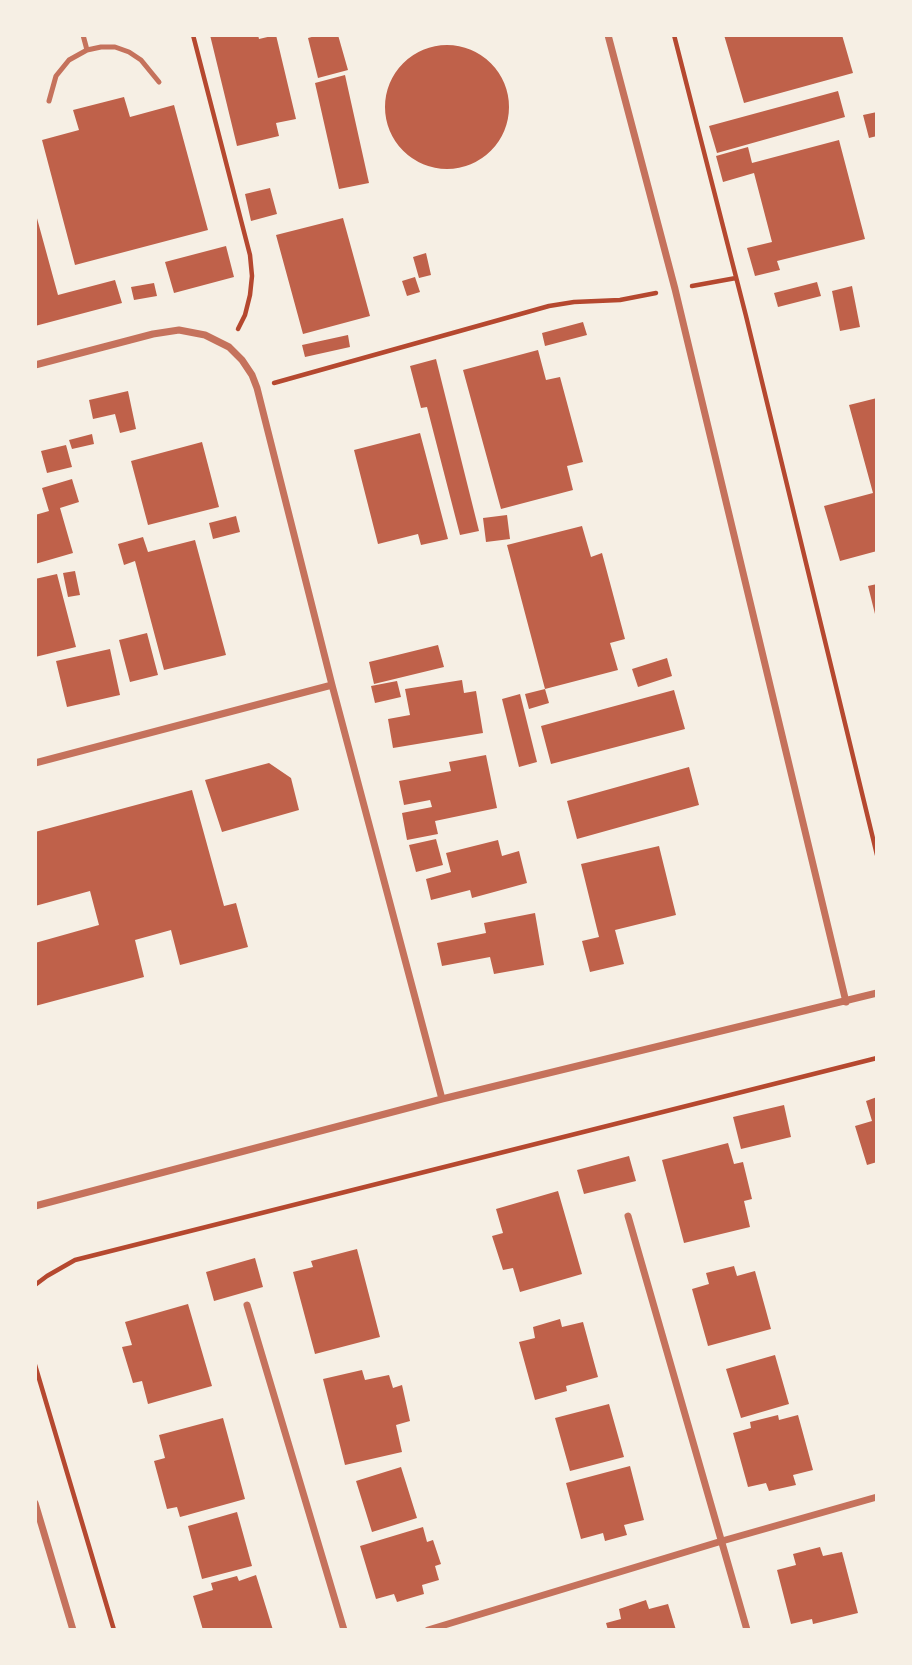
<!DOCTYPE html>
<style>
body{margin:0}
#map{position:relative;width:912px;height:1665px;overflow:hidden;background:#f6efe4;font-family:"Noto Sans",sans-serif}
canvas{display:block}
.frame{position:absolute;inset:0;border:37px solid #f6efe4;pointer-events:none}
</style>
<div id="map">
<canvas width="912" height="1665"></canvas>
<div class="frame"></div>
</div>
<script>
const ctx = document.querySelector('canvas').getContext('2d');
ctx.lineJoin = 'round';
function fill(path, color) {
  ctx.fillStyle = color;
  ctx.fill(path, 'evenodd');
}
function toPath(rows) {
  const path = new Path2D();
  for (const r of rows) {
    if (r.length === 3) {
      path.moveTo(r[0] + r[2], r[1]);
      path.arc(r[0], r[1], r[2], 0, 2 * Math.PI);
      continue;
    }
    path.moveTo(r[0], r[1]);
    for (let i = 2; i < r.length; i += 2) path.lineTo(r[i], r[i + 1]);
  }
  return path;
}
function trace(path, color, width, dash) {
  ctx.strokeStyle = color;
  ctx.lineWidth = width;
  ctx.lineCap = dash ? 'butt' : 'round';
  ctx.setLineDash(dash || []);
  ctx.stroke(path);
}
fill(toPath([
 [210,35,258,35,259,39,276,35,296,119,276,123,279,136,237,146],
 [319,35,338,35,348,70,318,78,308,38],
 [724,35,842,35,853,73,744,103],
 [447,107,62],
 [345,75,369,183,339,189,315,83],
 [838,91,845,117,717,153,709,126],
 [124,97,130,117,174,105,208,230,75,265,42,140,79,130,73,110],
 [877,112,877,136,869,138,863,115],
 [839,140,865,239,777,261,780,270,755,276,747,248,772,242,754,173,723,182,716,156,748,147,752,163],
 [270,188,277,214,251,221,245,194],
 [35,211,58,295,115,280,122,303,35,326],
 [343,218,370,316,303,334,276,235],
 [226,246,234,277,174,293,165,262],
 [426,253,431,275,419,278,413,257],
 [415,277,420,292,407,296,402,281],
 [817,282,821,296,778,307,774,293],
 [154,283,157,296,134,300,131,287],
 [852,286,860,327,840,331,832,291],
 [583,322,587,335,545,346,542,333],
 [348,335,350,347,305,357,302,345],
 [538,350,546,380,560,377,583,462,567,466,573,490,501,509,463,370],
 [436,359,479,531,460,535,427,407,421,408,410,366],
 [128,391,136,429,120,433,115,414,93,419,89,400],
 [877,398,877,551,840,561,824,506,873,493,849,405],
 [420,433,448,539,421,545,418,534,378,544,354,450],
 [92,434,94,444,72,449,69,440],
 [202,442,219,507,148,525,131,461],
 [66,445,72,467,47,473,41,451],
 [72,479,79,502,60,508,73,553,35,564,35,515,49,511,42,488],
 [507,515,510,539,486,542,483,518],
 [236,516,240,532,213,539,209,523],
 [582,526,591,557,602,553,625,639,610,643,618,670,545,689,549,703,529,709,525,694,545,689,507,545],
 [143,537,148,552,195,540,226,655,164,670,135,561,124,565,118,544],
 [75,571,80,595,68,597,63,573],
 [57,574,76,647,35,657,35,579],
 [877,584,877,618,876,618,868,586],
 [147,633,158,675,130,682,119,640],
 [438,645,444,667,374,684,369,662],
 [110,649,120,695,67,707,56,661],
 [667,658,672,676,638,687,632,669],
 [462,680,464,693,476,691,483,733,393,748,388,719,410,715,405,689],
 [397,681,401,697,375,703,371,686],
 [674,690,685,729,551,764,541,726],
 [520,694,537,762,519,767,502,699],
 [486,755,497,808,435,821,438,834,407,840,402,813,432,807,430,800,404,805,399,781,451,771,449,762],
 [269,763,291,778,299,810,222,832,205,780],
 [689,767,699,805,577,839,567,801],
 [192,790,224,906,236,903,248,947,180,965,171,930,135,940,144,977,35,1006,35,943,99,925,90,891,35,906,35,832],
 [436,839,443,865,416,872,409,845],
 [498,840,502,856,519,851,527,883,472,898,470,890,431,900,426,879,451,872,446,853],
 [659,846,676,915,615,930,624,964,590,972,582,941,599,937,581,864],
 [535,913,544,965,494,974,490,957,442,966,437,943,486,933,484,923],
 [877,1097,877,1162,867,1165,855,1126,872,1121,866,1101],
 [784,1105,791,1137,741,1149,733,1117],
 [728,1143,734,1164,743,1162,752,1199,744,1201,750,1227,684,1243,662,1160],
 [629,1156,636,1181,584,1194,577,1170],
 [558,1191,582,1274,520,1292,513,1268,503,1270,492,1236,503,1233,496,1209],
 [357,1249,380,1337,315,1354,293,1272,313,1267,311,1261],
 [255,1258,263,1287,214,1301,206,1272],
 [734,1266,737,1276,755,1271,771,1329,708,1346,692,1289,709,1284,706,1273],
 [188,1304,212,1386,148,1404,142,1381,133,1383,122,1347,132,1345,125,1322],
 [560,1319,562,1327,583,1322,598,1377,566,1386,567,1391,535,1400,519,1342,535,1338,533,1327],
 [775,1355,789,1404,741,1418,726,1369],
 [362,1370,365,1380,389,1375,393,1388,402,1385,410,1421,396,1425,402,1452,345,1465,323,1379],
 [609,1404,624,1457,570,1471,555,1418],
 [778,1415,779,1420,798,1415,813,1470,793,1475,796,1485,769,1491,766,1483,748,1487,733,1433,751,1428,750,1422],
 [223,1418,245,1499,180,1517,177,1507,167,1509,154,1461,165,1458,159,1435],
 [630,1466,644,1520,624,1525,627,1535,605,1541,603,1533,581,1539,566,1483],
 [401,1467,417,1518,372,1532,356,1481],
 [237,1512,252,1566,202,1579,188,1526],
 [423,1527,427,1542,433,1540,441,1564,435,1566,439,1580,422,1585,424,1594,397,1602,394,1594,376,1599,360,1546],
 [820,1547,823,1556,842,1552,858,1613,813,1624,812,1619,791,1624,777,1570,796,1565,793,1554],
 [256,1575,273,1630,203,1630,193,1596,213,1590,211,1583,237,1576,239,1581],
 [646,1600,649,1609,668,1604,676,1630,608,1630,606,1623,621,1619,619,1609]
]), '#bf614a');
trace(toPath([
 [193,35,250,255,252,276,250,295,245,315,238,329],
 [674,35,746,316,877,855],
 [692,286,736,278],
 [274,383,549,306,574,302,620,300,656,293],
 [35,1285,47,1276,75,1260,877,1058],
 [35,1365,114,1630]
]), '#b5482f', 4.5);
trace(toPath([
 [83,35,87,50],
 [49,101,56,76,69,60,87,50,101,47,115,47,129,52,141,60,159,82]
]), '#c5725c', 5);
trace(toPath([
 [608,35,675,289,846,1002],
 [35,365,153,334,179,330,205,335,229,347,242,360,252,375,257,388,332,685,442,1099],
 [35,763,332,685],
 [35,1206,442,1099,877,993],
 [628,1216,747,1630],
 [247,1305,344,1630],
 [35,1503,73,1630],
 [428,1630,722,1541,877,1497]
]), '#c5725c', 7);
</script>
